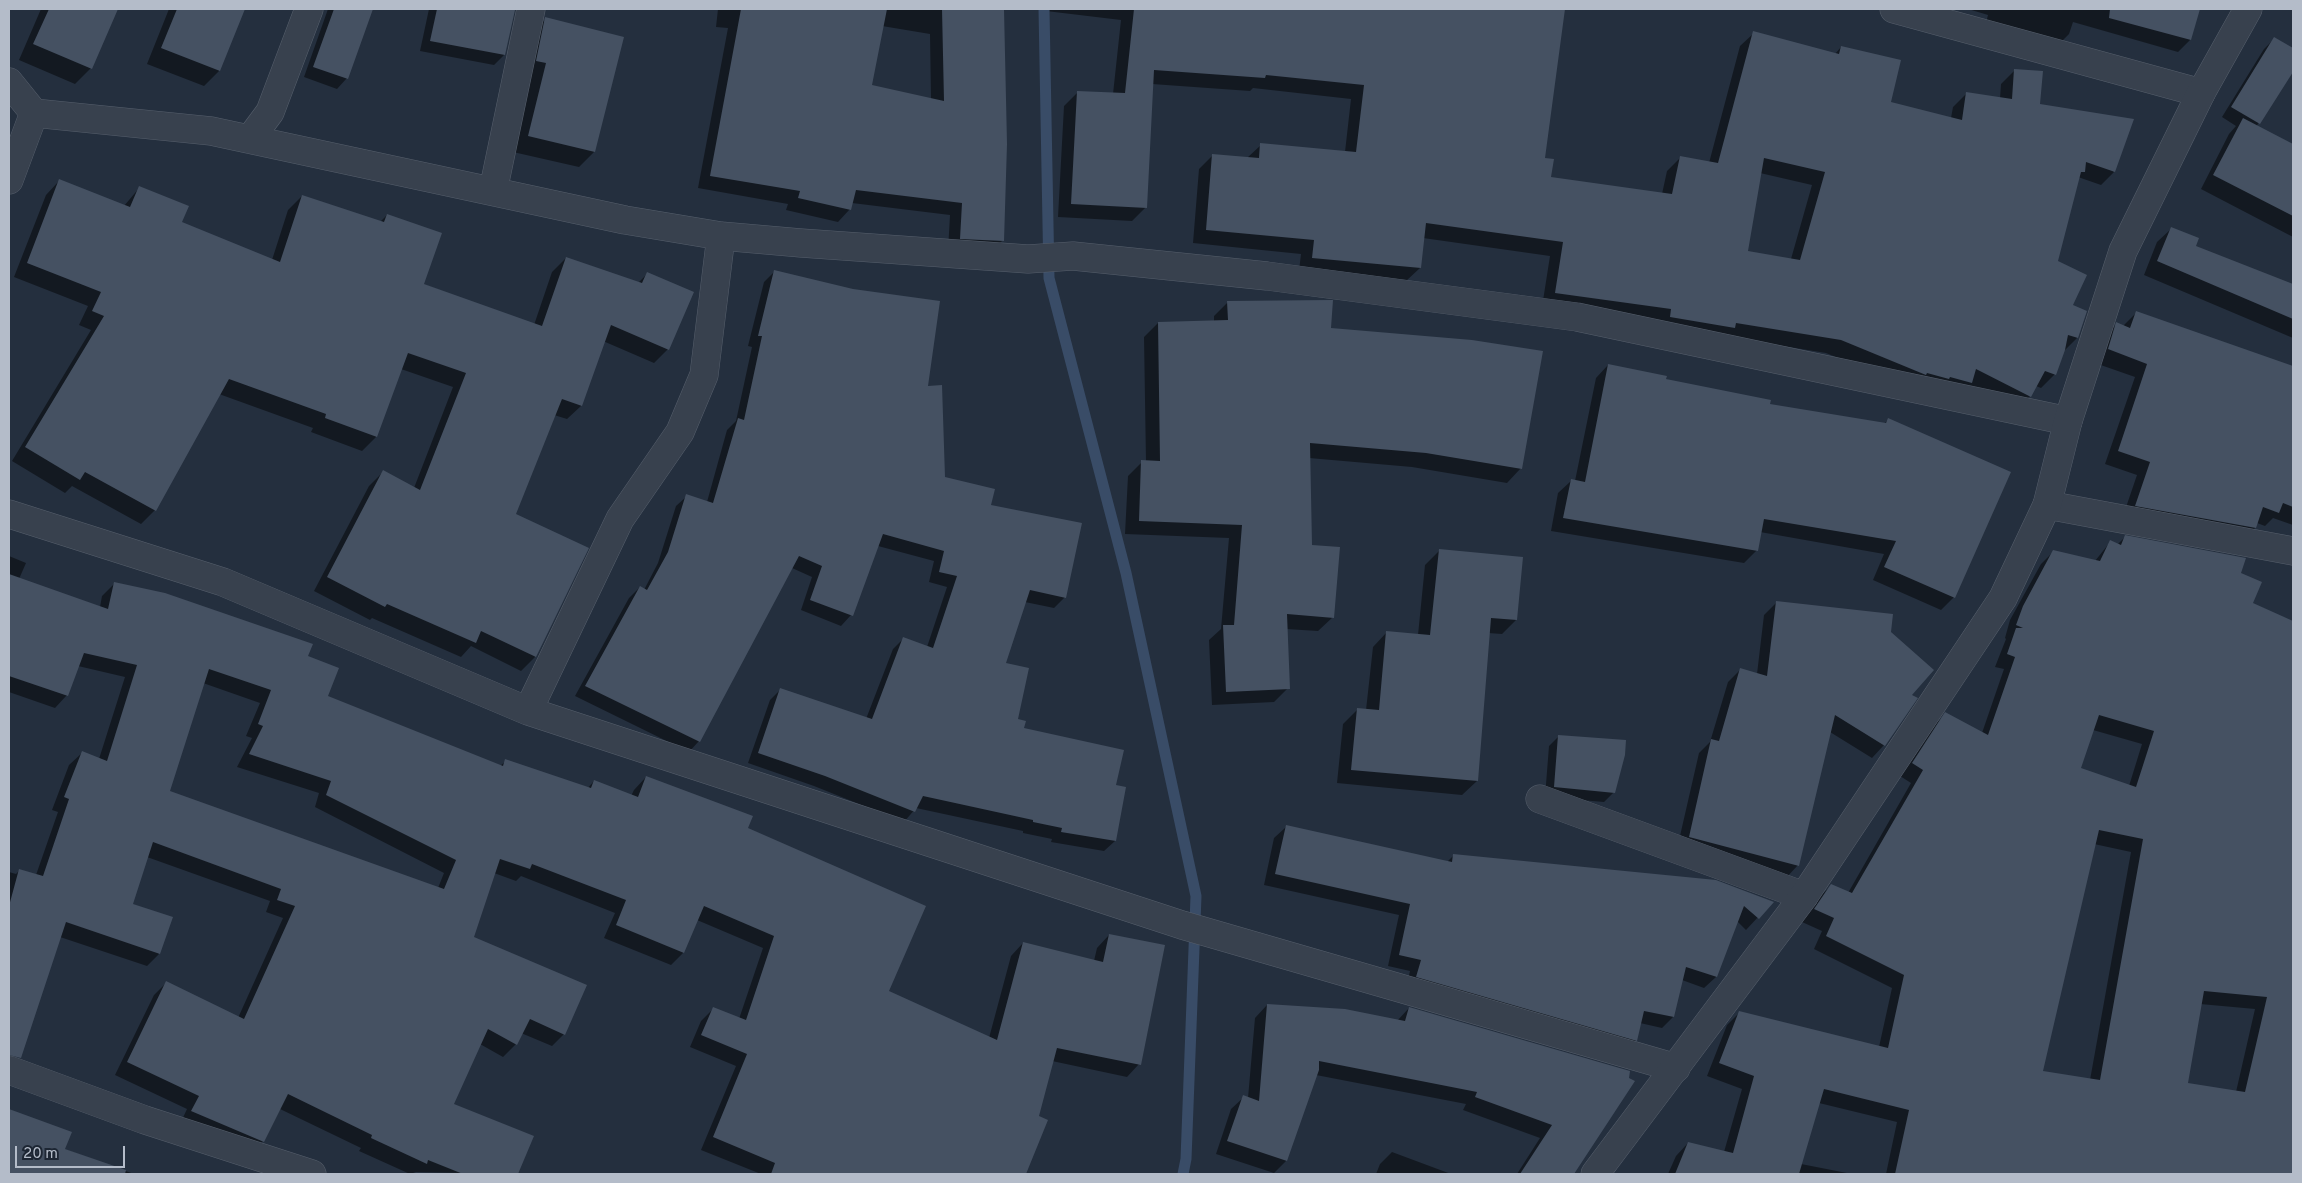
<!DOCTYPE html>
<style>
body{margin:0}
#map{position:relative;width:2302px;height:1183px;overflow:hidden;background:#242f3e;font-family:Overpass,sans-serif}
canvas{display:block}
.frame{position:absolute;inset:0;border:10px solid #b4bcc9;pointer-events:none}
.scale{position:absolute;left:15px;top:1146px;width:110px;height:22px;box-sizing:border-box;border:2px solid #b4bcc9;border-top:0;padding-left:6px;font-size:15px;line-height:18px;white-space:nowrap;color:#b4bcc9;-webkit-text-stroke:4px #1d2633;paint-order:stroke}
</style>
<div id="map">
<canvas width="2302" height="1183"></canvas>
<div class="frame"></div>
<div class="scale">20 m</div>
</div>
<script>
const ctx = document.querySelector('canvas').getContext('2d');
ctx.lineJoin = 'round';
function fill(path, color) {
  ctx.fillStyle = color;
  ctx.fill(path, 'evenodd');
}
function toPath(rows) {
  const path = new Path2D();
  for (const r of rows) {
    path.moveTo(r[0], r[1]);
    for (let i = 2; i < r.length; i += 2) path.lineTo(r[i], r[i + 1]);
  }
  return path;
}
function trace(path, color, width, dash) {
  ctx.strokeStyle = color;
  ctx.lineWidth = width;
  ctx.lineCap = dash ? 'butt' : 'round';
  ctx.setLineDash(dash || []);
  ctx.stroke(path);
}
fill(toPath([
 [41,9,117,9,91,68,75,84,19,60],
 [169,9,244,9,219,71,204,86,147,64],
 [328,9,372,9,347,78,337,89,304,77],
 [429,9,514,9,504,55,494,65,420,51],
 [718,9,1002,9,1005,162,1002,241,990,253,948,251,950,215,852,203,850,209,838,222,786,210,788,204,698,188,728,28,716,27],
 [882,26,930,34,931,99,870,86],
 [1047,9,1564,9,1543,159,1550,178,1662,194,1667,171,1681,157,1709,163,1740,46,1754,33,1835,54,1841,47,1889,103,1951,118,1953,107,1967,93,2000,99,2001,84,2015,70,2039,105,2114,172,2101,185,2078,177,2057,262,2071,306,2077,338,2063,352,2055,374,2041,388,2036,386,2030,396,2016,410,1967,385,1957,396,1911,388,1826,353,1542,307,1550,256,1423,238,1420,268,1406,281,1299,271,1301,254,1193,243,1199,169,1213,155,1247,158,1261,145,1345,152,1351,99,1253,88,1250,91,1152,84,1146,207,1132,221,1058,217,1064,106,1078,92,1113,94,1121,20,1046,11],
 [1760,173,1812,185,1791,259,1746,252],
 [1968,9,2199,9,2190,40,2178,52,2073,22,2069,34,2057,46,1986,23,1988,15],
 [546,19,623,38,594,152,579,167,513,152,531,78,521,77,530,34],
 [2275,38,2293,49,2293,69,2256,127,2293,146,2293,237,2201,189,2229,134,2236,126,2222,117,2264,49],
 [59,181,124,206,140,187,181,223,272,260,288,210,302,196,380,222,387,215,423,284,534,325,552,272,566,258,638,283,647,274,668,349,654,363,603,341,581,406,567,419,554,415,515,514,535,657,521,671,471,646,461,657,372,618,370,620,314,591,369,486,383,472,414,488,453,387,401,369,376,437,362,451,311,432,313,428,219,394,155,510,141,524,72,486,65,493,12,461,91,330,79,325,88,306,14,277,46,195],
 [2171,229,2194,247,2293,285,2293,338,2144,275,2157,242],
 [775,271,926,387,944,478,989,506,1065,597,1054,608,1025,602,1004,664,1017,720,1023,729,1114,786,1115,841,1104,851,1051,842,1052,839,1023,833,1023,831,916,808,904,822,814,786,748,763,770,700,780,690,866,719,893,649,903,639,927,647,947,587,929,582,934,561,878,546,851,615,841,626,801,610,812,577,792,568,699,741,689,752,575,696,629,598,640,587,644,590,658,563,676,506,687,496,707,502,727,430,736,421,752,347,748,346,764,282],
 [1228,302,1329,329,1521,468,1507,483,1412,467,1309,458,1310,546,1333,617,1318,631,1286,629,1288,688,1274,702,1212,705,1209,640,1221,629,1229,538,1125,534,1128,476,1142,462,1146,462,1144,337,1158,323,1214,322,1214,316],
 [2136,313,2293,367,2293,525,2273,518,2265,526,2257,523,2255,528,2241,541,2122,519,2137,475,2105,464,2135,377,2095,363,2103,337,2117,324,2123,326],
 [1608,365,1769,405,1884,424,1888,420,1954,597,1941,610,1873,580,1884,554,1760,532,1757,550,1744,563,1551,531,1558,493,1571,481,1575,481,1596,378],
 [2125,537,2240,574,2252,603,2293,622,2293,1174,2027,1174,2045,1087,2090,1080,2131,852,2094,844,1986,1174,1886,1174,1897,1122,1819,1103,1801,1164,1852,1174,1668,1174,1676,1156,1688,1143,1724,1152,1742,1089,1707,1076,1727,1025,1740,1012,1879,1047,1892,988,1814,949,1822,931,1802,922,1818,898,1831,886,1848,893,1911,783,1900,776,1933,726,1946,714,1982,733,2004,669,1995,667,2006,639,2005,638,2010,620,2041,564,2053,552,2095,561,2111,541,2117,545],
 [2093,730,2142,744,2129,786,2080,769],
 [2200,1004,2255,1009,2236,1092,2187,1084],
 [1439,551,1516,620,1502,634,1488,633,1477,781,1462,795,1337,783,1343,724,1357,710,1366,710,1373,647,1387,632,1418,635,1425,565],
 [9,556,26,563,19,579,100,607,102,596,115,583,307,657,326,696,500,766,506,761,587,789,594,781,631,796,634,790,646,777,747,828,888,992,989,1038,1011,956,1023,943,1094,961,1097,948,1109,935,1139,1064,1127,1077,1052,1061,1037,1117,1047,1121,1025,1174,761,1174,701,1150,736,1066,690,1047,701,1021,713,1009,739,1019,763,948,697,920,683,953,671,965,604,938,615,913,521,876,516,881,494,873,472,937,564,1034,552,1046,521,1033,516,1044,503,1057,480,1044,452,1105,532,1137,517,1174,416,1172,410,1174,359,1151,361,1148,280,1109,263,1141,251,1154,180,1124,187,1109,115,1075,154,995,166,983,238,1018,283,918,266,912,270,901,147,857,131,904,159,954,147,966,60,937,16,1043,9,1040,9,872,16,874,20,870,36,875,58,812,52,810,69,765,82,753,99,759,125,677,78,666,67,695,55,708,9,692],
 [203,683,260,703,246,736,252,738,237,767,319,793,315,807,444,873,438,888,168,792],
 [1776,603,1889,633,1910,695,1884,745,1872,758,1830,732,1798,865,1786,878,1677,849,1699,753,1710,742,1728,682,1740,670,1757,674,1764,615],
 [1559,736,1614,792,1604,802,1545,797,1549,746],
 [1286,827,1447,862,1454,855,1772,902,1746,930,1737,921,1716,977,1704,988,1682,980,1673,1017,1662,1028,1640,1023,1636,1040,1625,1051,1406,988,1410,971,1388,966,1399,915,1264,885,1274,838],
 [1267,1005,1397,1021,1409,1008,1633,1082,1573,1174,1517,1174,1540,1138,1463,1110,1466,1104,1316,1075,1286,1161,1274,1173,1216,1154,1231,1109,1244,1097,1248,1098,1255,1018],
 [14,1112,64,1149,134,1174,9,1174,9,1118],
 [1392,1152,1451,1174,1376,1174,1380,1164]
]), '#0007');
trace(toPath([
 [1044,9,1049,278,1126,573,1196,896,1186,1159,1183,1174]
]), '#394c67', 11);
fill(toPath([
 [49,9,118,9,92,69,33,44],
 [177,9,245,9,220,71,161,48],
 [334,9,373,9,348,79,313,67],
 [437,9,515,10,505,55,430,41],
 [741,9,887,9,872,85,944,101,942,9,1004,9,1007,144,1004,241,960,239,962,203,856,190,851,210,798,198,800,191,710,176],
 [1134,9,1565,9,1545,158,1554,159,1551,177,1672,194,1680,156,1718,163,1753,31,1839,54,1841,46,1901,60,1891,102,1962,120,1966,92,2012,99,2014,69,2043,71,2040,104,2134,119,2115,172,2086,162,2085,172,2081,172,2058,261,2087,275,2073,305,2087,311,2078,338,2068,335,2065,350,2056,375,2045,371,2031,397,1976,369,1972,383,1950,377,1949,379,1927,373,1926,375,1841,340,1736,323,1735,328,1670,317,1671,309,1555,293,1563,242,1426,223,1421,268,1312,258,1314,240,1206,230,1212,154,1259,158,1260,143,1356,152,1364,85,1266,75,1265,78,1154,70,1147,208,1071,204,1077,91,1125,93],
 [1764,158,1825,172,1800,260,1748,251],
 [2110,9,2200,9,2191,40,2109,18],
 [545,17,624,37,595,152,528,136,546,63,536,61],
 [2274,37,2293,48,2293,72,2260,124,2231,107],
 [2243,118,2293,144,2293,216,2213,175],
 [59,179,130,207,139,186,189,206,182,222,280,262,302,195,384,222,387,214,442,233,424,284,542,326,566,257,642,283,647,272,694,292,669,350,611,325,582,406,562,399,516,514,589,548,536,657,481,631,476,643,387,604,385,607,327,577,383,470,420,490,466,373,408,353,377,437,325,418,326,414,229,379,156,511,85,472,80,480,25,447,104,316,92,311,101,292,27,263],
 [2171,227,2199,238,2196,246,2293,284,2293,319,2157,261],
 [774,270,853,289,940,301,928,386,942,385,945,477,995,489,991,505,1082,523,1066,598,1030,590,1006,663,1029,668,1018,719,1026,721,1024,728,1124,750,1116,785,1126,787,1116,841,1061,832,1062,828,1033,822,1033,820,923,796,915,812,825,776,758,753,780,688,872,719,903,637,933,648,957,576,939,572,944,551,883,534,853,616,810,600,822,566,799,556,700,742,585,686,640,586,647,590,668,552,686,494,713,503,738,418,744,420,762,336,758,336],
 [1331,300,1333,300,1331,328,1472,340,1543,351,1522,469,1426,453,1310,443,1312,545,1340,547,1334,618,1287,614,1290,689,1226,692,1223,625,1234,625,1242,525,1139,521,1141,460,1160,461,1158,322,1228,320,1227,301],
 [2136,311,2293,366,2293,507,2283,503,2279,513,2263,507,2256,528,2135,506,2150,462,2118,451,2147,364,2108,349,2116,322,2130,328],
 [1608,364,1667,376,1666,379,1771,400,1770,404,1886,423,1888,418,2011,472,1955,598,1884,567,1896,541,1764,519,1758,551,1563,518,1571,479,1585,482],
 [2125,535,2246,558,2241,573,2262,582,2253,603,2293,621,2293,1174,1895,1174,1909,1110,1824,1089,1799,1174,1675,1174,1688,1142,1733,1153,1754,1076,1719,1063,1739,1011,1888,1048,1904,975,1826,936,1834,918,1814,909,1831,884,1852,893,1923,770,1912,763,1945,712,1988,735,2015,657,2007,654,2016,628,2023,628,2016,625,2023,606,2053,550,2100,561,2110,540,2121,545],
 [2099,715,2154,731,2136,787,2081,768],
 [2099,830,2143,839,2100,1080,2043,1071],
 [2204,991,2267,997,2245,1092,2188,1083],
 [1439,549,1523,557,1517,620,1491,618,1478,781,1351,770,1357,708,1379,710,1386,631,1430,635],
 [9,574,108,609,114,582,165,593,313,644,308,656,339,668,328,696,503,766,505,759,591,788,594,780,638,797,646,776,753,816,748,828,926,906,889,991,997,1040,1023,942,1103,962,1109,934,1165,945,1141,1065,1057,1048,1039,1116,1048,1120,1026,1174,771,1174,775,1163,713,1137,747,1054,701,1035,713,1007,746,1020,774,936,704,906,684,953,616,925,626,900,532,864,530,869,500,859,474,937,587,985,565,1035,530,1019,517,1045,488,1029,454,1104,534,1136,518,1174,463,1174,428,1160,427,1164,371,1138,372,1135,288,1094,264,1142,191,1111,199,1096,127,1062,166,981,244,1019,295,906,277,900,281,889,153,842,133,904,173,917,160,954,66,922,21,1058,9,1055,9,906,19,869,43,876,69,799,64,797,82,751,107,761,137,665,84,653,68,696,9,676],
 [209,669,271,690,258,724,263,726,249,754,331,781,326,795,456,860,444,889,170,791],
 [1776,601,1893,614,1891,632,1934,670,1912,695,1918,698,1885,746,1835,715,1799,866,1689,837,1711,739,1719,741,1740,668,1767,676],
 [1558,735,1626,740,1625,755,1615,793,1554,787],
 [1286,825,1452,862,1453,854,1716,880,1774,902,1759,919,1744,906,1717,977,1686,967,1674,1017,1644,1011,1637,1041,1416,977,1421,960,1399,955,1410,904,1275,874],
 [1267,1004,1345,1009,1405,1021,1409,1007,1630,1071,1629,1078,1635,1081,1574,1174,1520,1174,1552,1125,1475,1097,1477,1092,1319,1061,1319,1070,1287,1161,1227,1141,1243,1095,1259,1101],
 [9,1109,72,1132,65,1149,126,1170,125,1174,9,1174]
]), '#455162');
const minor = toPath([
 [1894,9,2201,93],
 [9,82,34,113,211,131,625,220,721,236,801,243,1028,259,1073,256,1267,276,1577,317,2068,421],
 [250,139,270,112,309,9],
 [9,180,34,113],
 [493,191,531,9],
 [2047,505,2293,551],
 [9,514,223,582,528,711,1182,925,1676,1068],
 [528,711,620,519,680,432,704,375,721,236],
 [1540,799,1804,896],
 [9,1070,145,1120,312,1174]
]);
const tertiary = toPath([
 [1595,1174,1804,896,2003,598,2047,505,2068,421,2123,251,2201,93,2248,9]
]);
trace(minor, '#565f6c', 29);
trace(tertiary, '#565f6c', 29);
trace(minor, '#38414e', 28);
trace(tertiary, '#38414e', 28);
</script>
